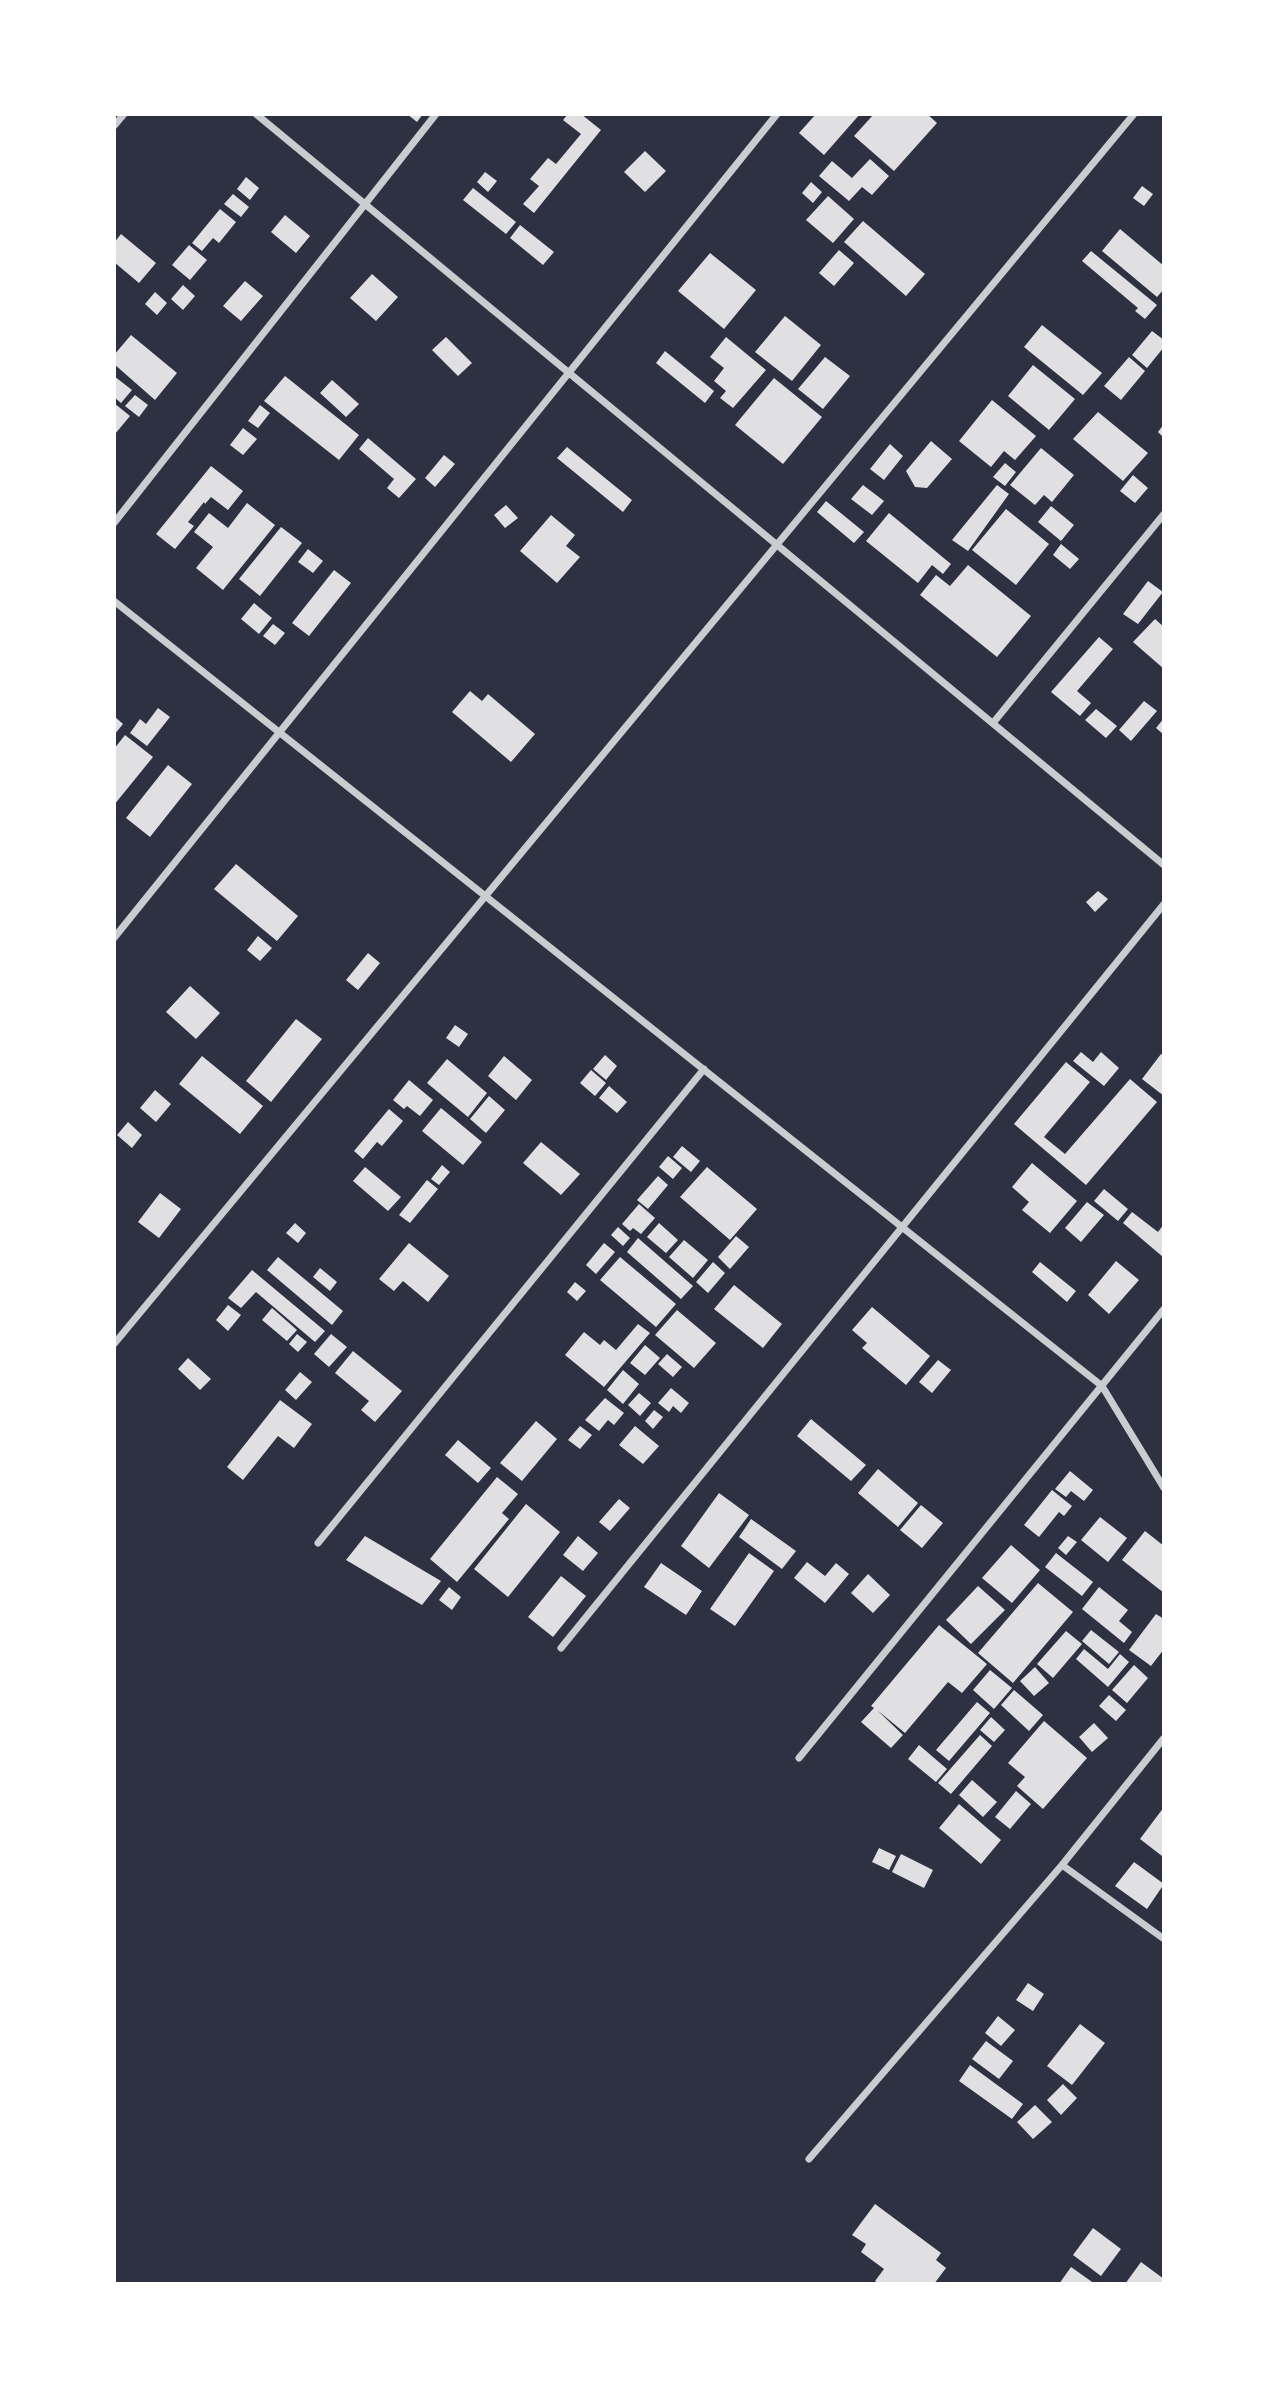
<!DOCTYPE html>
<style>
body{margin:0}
#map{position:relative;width:1278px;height:2398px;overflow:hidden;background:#2d3142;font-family:"Noto Sans",sans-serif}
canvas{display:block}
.frame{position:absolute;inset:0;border:116px solid #fff;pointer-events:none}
</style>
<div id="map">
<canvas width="1278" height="2398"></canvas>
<div class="frame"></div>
</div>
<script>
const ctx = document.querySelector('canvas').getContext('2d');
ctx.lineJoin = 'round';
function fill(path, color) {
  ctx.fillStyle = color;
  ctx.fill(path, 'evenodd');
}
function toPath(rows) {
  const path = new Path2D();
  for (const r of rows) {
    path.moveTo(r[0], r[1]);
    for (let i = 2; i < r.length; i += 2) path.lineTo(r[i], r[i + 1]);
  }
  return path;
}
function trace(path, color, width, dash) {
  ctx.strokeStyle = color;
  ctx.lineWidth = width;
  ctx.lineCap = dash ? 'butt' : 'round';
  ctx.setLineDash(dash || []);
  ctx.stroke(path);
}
fill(toPath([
 [407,114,423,114,417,122],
 [568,114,581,114,601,130,534,213,523,204,539,186,530,179,548,158,556,164,581,134,563,120],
 [816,114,860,114,824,155,799,133],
 [874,114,927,114,937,123,894,171,854,136],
 [645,151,666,171,645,192,624,172],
 [870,159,889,176,872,195,862,187,849,201,819,176,832,161,852,178],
 [485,172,497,181,488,192,477,182],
 [246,177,259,188,250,200,237,189],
 [811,182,822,192,813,203,802,193],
 [1142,186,1153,194,1144,206,1133,198],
 [473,188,516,222,506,234,463,200],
 [233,194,249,207,241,217,224,204],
 [828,196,854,219,833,243,806,220],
 [220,209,236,222,219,243,213,238,202,251,192,243],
 [285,215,310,236,296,253,271,232],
 [863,221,925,274,906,296,844,242],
 [520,225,554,252,543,265,510,238],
 [1120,229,1164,266,1164,289,1157,297,1102,251],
 [121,234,156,263,139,283,114,262,114,243],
 [189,245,207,260,190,280,172,265],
 [839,250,854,263,834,286,819,273],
 [1091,251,1157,305,1145,319,1135,311,1138,308,1082,261],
 [710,253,756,290,724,329,678,291],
 [372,274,398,297,376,321,350,298],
 [245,281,263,296,241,321,223,306],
 [183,285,195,296,183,310,171,299],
 [155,292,167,303,157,315,145,304],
 [785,316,821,345,792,381,755,352],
 [1042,325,1102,373,1083,395,1024,347],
 [1152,331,1164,340,1164,347,1147,368,1132,355],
 [131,335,177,373,155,400,114,364,114,355],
 [446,337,472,363,458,376,432,350],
 [726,337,766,370,733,408,720,398,726,391,714,381,724,368,710,357],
 [665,351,714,391,705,403,656,363],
 [825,357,850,376,823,409,798,389],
 [1129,357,1145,371,1121,400,1104,386],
 [1033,365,1075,399,1049,430,1008,396],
 [114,376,132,390,121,403,114,397],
 [285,376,359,435,339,460,264,401],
 [774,378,822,417,783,464,735,425],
 [332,380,359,404,346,417,320,393],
 [135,395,148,405,139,417,125,406],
 [992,400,1036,436,1015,460,1004,451,991,467,959,441],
 [114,403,130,416,115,434,114,432],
 [260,405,270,413,258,428,248,421],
 [1098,412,1148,453,1123,481,1073,439],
 [1164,424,1164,438,1158,432],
 [243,428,257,439,243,455,230,445],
 [368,438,416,479,399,498,387,488,394,479,359,449],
 [931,441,952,459,927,488,915,487,906,471],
 [890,444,903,456,884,480,870,469],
 [567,447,632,500,623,512,557,458],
 [1041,448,1074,475,1052,502,1044,495,1035,505,1010,485],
 [444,455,455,464,435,487,425,478],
 [1005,463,1016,472,1005,486,993,477],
 [211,466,243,491,228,510,211,497,205,504,204,502,188,522,194,526,175,549,156,534],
 [1133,475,1148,488,1135,503,1120,491],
 [863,485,884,501,872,515,851,499],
 [997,485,1009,494,968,551,952,540],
 [826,501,864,532,854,543,817,512],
 [247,503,275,525,223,590,196,568,213,547,194,532,209,513,228,528],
 [506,505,518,518,505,528,494,515],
 [1051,506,1074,525,1061,541,1038,522],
 [1006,509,1049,544,1016,585,972,550],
 [889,513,951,564,943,574,932,565,918,583,866,541],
 [551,515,575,535,566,546,580,557,557,583,520,551],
 [281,527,302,543,260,596,239,579],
 [1061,544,1079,559,1070,569,1053,555],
 [308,549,323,561,313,573,298,562],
 [968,565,1031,616,997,657,920,595,936,575,950,586],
 [334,570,351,583,309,636,292,623],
 [1148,581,1163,592,1138,624,1123,614],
 [254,603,272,618,259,634,241,619],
 [1155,619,1164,627,1164,669,1133,642],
 [273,624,285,633,275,645,263,636],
 [1099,637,1113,649,1077,691,1091,703,1080,716,1051,692],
 [470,691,482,701,488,694,535,734,511,762,452,712],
 [1144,701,1157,711,1131,741,1119,730],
 [158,708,170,717,147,746,130,733,140,719,146,724],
 [1096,709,1117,726,1106,738,1085,720],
 [114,716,123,724,114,735],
 [1164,718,1164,735,1156,728],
 [125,735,153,757,114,805,114,749],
 [168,765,192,784,150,837,126,818],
 [236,864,298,916,277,941,214,889],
 [1098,891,1108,899,1095,912,1086,902],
 [258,936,272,948,260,961,247,950],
 [368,953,380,963,358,990,346,980],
 [190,986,220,1013,196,1039,166,1012],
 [296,1019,322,1039,271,1102,246,1081],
 [455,1025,468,1034,459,1047,446,1038],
 [1081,1052,1093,1062,1101,1052,1119,1068,1104,1086,1073,1061],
 [1161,1054,1164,1056,1164,1096,1142,1079],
 [605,1055,617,1066,606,1080,593,1069],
 [202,1056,263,1106,240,1134,179,1084],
 [504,1056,532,1080,516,1100,488,1076],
 [447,1059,487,1093,468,1117,427,1083],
 [1066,1062,1090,1082,1044,1137,1065,1154,1130,1079,1157,1102,1086,1185,1014,1124],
 [591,1070,606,1083,595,1096,580,1083],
 [409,1080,433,1100,420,1116,407,1106,404,1109,393,1100],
 [609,1086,627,1102,617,1113,599,1098],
 [155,1090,171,1104,156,1122,140,1108],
 [489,1096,505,1110,486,1133,470,1119],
 [441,1108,482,1142,463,1165,422,1131],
 [389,1109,403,1121,382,1146,377,1142,363,1159,354,1151],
 [128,1122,142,1135,132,1148,117,1135],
 [541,1142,580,1174,561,1195,523,1163],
 [682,1146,700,1161,691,1172,673,1157],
 [668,1156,682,1168,673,1179,659,1167],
 [1032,1163,1077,1201,1050,1233,1022,1210,1029,1202,1012,1187],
 [442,1165,450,1172,439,1185,431,1179],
 [365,1167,401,1197,388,1211,353,1181],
 [707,1167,757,1209,730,1240,680,1197],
 [658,1176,668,1185,648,1209,637,1200],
 [427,1180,438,1189,410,1223,399,1215],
 [1104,1189,1128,1209,1118,1221,1094,1201],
 [160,1193,181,1209,159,1238,138,1222],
 [1087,1202,1104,1215,1081,1242,1065,1228],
 [639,1204,655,1218,641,1234,633,1228,630,1231,622,1224],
 [1132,1212,1158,1232,1164,1224,1163,1257,1123,1223],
 [295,1223,306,1233,298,1243,286,1233],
 [659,1223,678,1240,666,1253,647,1237],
 [618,1227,630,1238,623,1246,611,1235],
 [736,1236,749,1247,730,1269,718,1257],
 [638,1238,693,1286,681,1299,627,1252],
 [684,1240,708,1260,693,1278,669,1257],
 [409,1243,449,1276,428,1302,403,1281,394,1291,379,1279],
 [604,1243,615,1252,596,1274,586,1265],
 [278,1257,343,1311,332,1325,267,1270],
 [620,1257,676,1304,656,1327,600,1280],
 [1116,1261,1139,1280,1109,1314,1088,1295],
 [713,1262,725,1273,708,1293,696,1282],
 [1040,1262,1076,1291,1067,1302,1032,1272],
 [320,1268,337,1282,330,1291,313,1277],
 [252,1270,325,1331,315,1342,256,1292,241,1308,228,1298],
 [575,1282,586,1291,577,1301,567,1292],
 [734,1285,782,1324,763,1348,714,1309],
 [228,1305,241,1315,228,1331,216,1320],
 [872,1307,930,1356,906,1385,862,1348,867,1343,852,1330],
 [272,1308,297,1330,287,1341,262,1320],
 [677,1310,716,1343,694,1368,655,1335],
 [638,1324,650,1333,604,1387,565,1355,584,1332,600,1345,604,1340,616,1350],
 [297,1334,307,1342,298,1352,289,1344],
 [331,1334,347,1347,329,1367,314,1354],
 [645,1345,660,1358,645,1375,630,1363],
 [353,1351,402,1391,375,1422,361,1410,369,1401,335,1373],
 [667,1354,682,1367,673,1377,658,1364],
 [188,1358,211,1379,200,1390,178,1369],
 [938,1360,951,1370,932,1393,919,1382],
 [623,1370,639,1384,623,1404,607,1390],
 [300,1372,312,1382,296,1400,285,1390],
 [671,1388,689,1403,681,1413,673,1406,669,1412,658,1403],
 [639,1393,651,1403,640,1416,628,1405],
 [605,1398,624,1413,614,1425,608,1420,599,1431,585,1420],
 [280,1400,312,1424,294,1448,278,1436,243,1480,227,1467],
 [654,1410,663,1417,653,1429,645,1421],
 [811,1419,866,1465,851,1481,797,1436],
 [536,1421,557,1439,522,1481,500,1463],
 [580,1426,592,1435,580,1449,568,1440],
 [635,1426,659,1446,643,1464,619,1445],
 [458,1440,491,1468,478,1483,445,1455],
 [878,1469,918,1503,898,1527,858,1493],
 [1070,1471,1093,1490,1084,1501,1071,1491,1066,1497,1055,1489],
 [497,1477,518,1494,502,1513,509,1519,457,1582,430,1559],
 [1052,1490,1072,1506,1064,1516,1059,1512,1039,1537,1024,1525],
 [719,1493,749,1515,709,1568,681,1546],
 [619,1499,630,1508,610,1531,599,1522],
 [526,1504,560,1532,508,1597,474,1569],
 [921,1505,943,1523,922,1548,900,1530],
 [1100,1517,1127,1538,1108,1562,1081,1540],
 [751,1519,796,1551,782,1569,739,1537],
 [1145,1531,1164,1546,1164,1593,1122,1560],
 [365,1536,441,1581,422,1605,346,1560],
 [578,1536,598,1553,583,1571,563,1555],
 [1068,1536,1077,1542,1066,1555,1058,1548],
 [1011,1545,1040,1570,1012,1603,982,1578],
 [749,1553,774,1571,735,1626,710,1609],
 [1056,1553,1093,1582,1082,1596,1045,1567],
 [807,1562,825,1576,836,1563,849,1574,825,1603,794,1578],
 [661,1563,702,1591,686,1615,644,1587],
 [868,1574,890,1595,873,1613,851,1593],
 [561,1576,586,1596,553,1637,528,1617],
 [1038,1583,1073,1612,1013,1683,978,1653],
 [978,1586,1005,1610,971,1644,946,1620],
 [449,1587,461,1597,452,1610,439,1600],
 [1099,1587,1128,1610,1119,1621,1132,1632,1124,1643,1082,1609],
 [1156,1614,1164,1619,1164,1649,1151,1666,1129,1650],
 [939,1625,987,1664,962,1693,948,1682,905,1733,877,1710,903,1735,891,1748,861,1722,874,1708,871,1706],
 [1091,1630,1119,1652,1109,1664,1082,1641],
 [1066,1631,1082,1644,1053,1678,1037,1664],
 [1084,1649,1108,1669,1120,1654,1129,1662,1108,1687,1076,1659],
 [1134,1665,1148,1678,1127,1703,1112,1690],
 [1035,1667,1049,1683,1034,1696,1020,1681],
 [990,1670,1012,1688,994,1709,973,1690],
 [1014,1690,1043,1715,1029,1731,1001,1705],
 [1109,1695,1126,1710,1116,1721,1099,1706],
 [977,1702,990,1713,949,1761,936,1750],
 [991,1717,1005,1730,994,1742,980,1730],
 [1044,1721,1087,1758,1043,1809,1017,1786,1025,1777,1008,1763],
 [1094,1723,1108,1738,1092,1752,1079,1737],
 [980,1735,992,1746,951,1794,938,1783],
 [919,1745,947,1769,936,1782,908,1759],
 [972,1780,997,1802,983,1817,959,1795],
 [1016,1791,1031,1804,1010,1829,995,1817],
 [959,1804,1001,1840,981,1864,939,1828],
 [1164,1807,1164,1853,1162,1856,1140,1839],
 [879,1848,896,1856,889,1870,872,1862],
 [901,1854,933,1870,924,1888,892,1872],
 [1134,1862,1164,1884,1147,1909,1115,1886],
 [1028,1983,1044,1994,1033,2011,1016,2000],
 [998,2016,1015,2030,1001,2046,985,2033],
 [1080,2024,1105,2043,1072,2085,1047,2066],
 [986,2041,1013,2061,999,2079,972,2059],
 [970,2065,1023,2104,1012,2119,959,2081],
 [1063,2084,1077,2098,1061,2115,1047,2100],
 [1035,2105,1052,2122,1033,2139,1017,2122],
 [875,2204,941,2253,936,2260,946,2268,934,2284,880,2284,875,2281,884,2269,861,2252,866,2244,852,2235],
 [1093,2228,1121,2249,1101,2276,1073,2255],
 [1141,2262,1164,2279,1160,2284,1125,2284],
 [1071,2267,1095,2284,1059,2284]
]), '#e0e0e3');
trace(toPath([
 [256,114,1164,865],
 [114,126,124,114],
 [114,523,436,114],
 [114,601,1102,1386,1164,1488],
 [993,723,1164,514],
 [114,938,777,114],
 [114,1344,1134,114],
 [318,1543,704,1069],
 [561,1648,1164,904],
 [799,1758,1164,1309],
 [1062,1865,1164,1939],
 [809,2159,1062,1865,1164,1738]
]), '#caccd0', 7);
</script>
